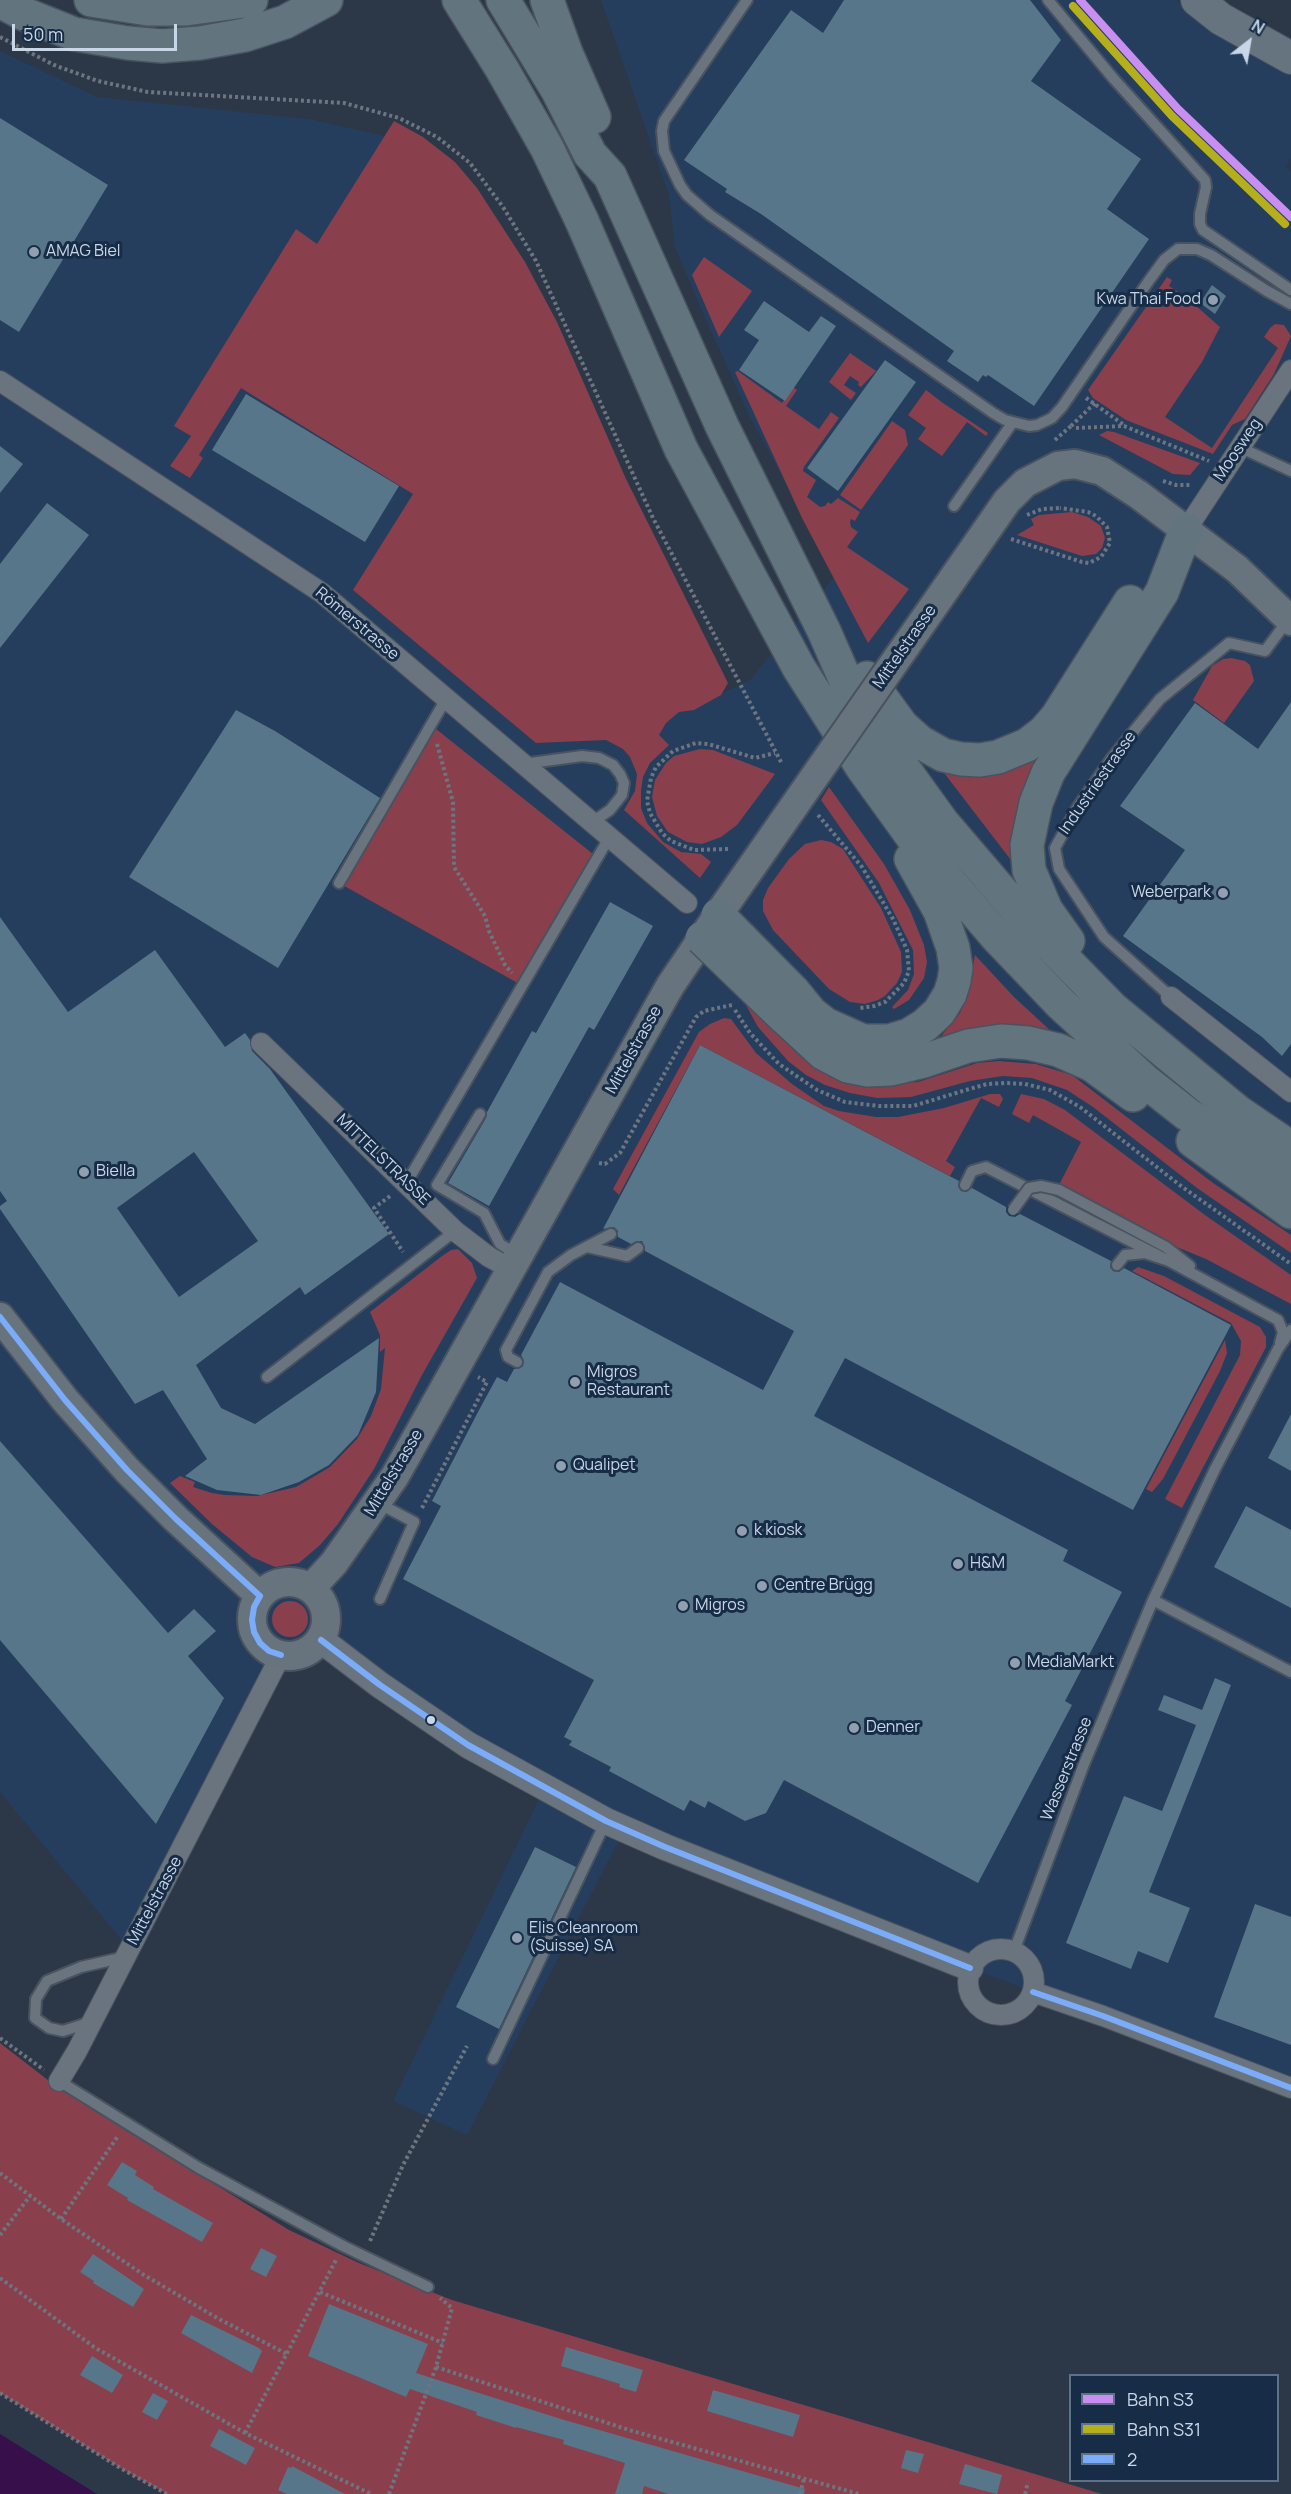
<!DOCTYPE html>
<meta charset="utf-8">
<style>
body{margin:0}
#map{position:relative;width:1291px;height:2494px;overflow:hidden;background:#2c3847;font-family:Manrope,sans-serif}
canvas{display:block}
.legend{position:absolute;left:1069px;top:2374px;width:210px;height:108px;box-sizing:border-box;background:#172d47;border:2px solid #5e7187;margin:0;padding:8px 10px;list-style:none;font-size:18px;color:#c9d6e7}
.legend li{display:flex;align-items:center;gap:12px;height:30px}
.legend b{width:30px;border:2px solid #5e7187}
.north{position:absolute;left:1219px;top:12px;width:60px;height:60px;-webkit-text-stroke:4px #172d47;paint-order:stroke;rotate:31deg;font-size:16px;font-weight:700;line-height:24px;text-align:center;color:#c9d6e7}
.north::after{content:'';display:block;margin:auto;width:21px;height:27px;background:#c9d6e7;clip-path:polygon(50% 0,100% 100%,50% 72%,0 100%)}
.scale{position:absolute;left:12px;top:24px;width:165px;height:27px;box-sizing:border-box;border:3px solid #c9d6e7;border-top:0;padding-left:8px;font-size:18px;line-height:21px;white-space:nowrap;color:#c9d6e7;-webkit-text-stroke:4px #172d47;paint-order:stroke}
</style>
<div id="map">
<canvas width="1291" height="2494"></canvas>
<ul class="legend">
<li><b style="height:8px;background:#c88ef1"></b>Bahn S3</li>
<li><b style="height:8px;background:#b5af1b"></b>Bahn S31</li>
<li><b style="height:8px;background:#7bacf9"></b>2</li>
</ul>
<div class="north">N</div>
<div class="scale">50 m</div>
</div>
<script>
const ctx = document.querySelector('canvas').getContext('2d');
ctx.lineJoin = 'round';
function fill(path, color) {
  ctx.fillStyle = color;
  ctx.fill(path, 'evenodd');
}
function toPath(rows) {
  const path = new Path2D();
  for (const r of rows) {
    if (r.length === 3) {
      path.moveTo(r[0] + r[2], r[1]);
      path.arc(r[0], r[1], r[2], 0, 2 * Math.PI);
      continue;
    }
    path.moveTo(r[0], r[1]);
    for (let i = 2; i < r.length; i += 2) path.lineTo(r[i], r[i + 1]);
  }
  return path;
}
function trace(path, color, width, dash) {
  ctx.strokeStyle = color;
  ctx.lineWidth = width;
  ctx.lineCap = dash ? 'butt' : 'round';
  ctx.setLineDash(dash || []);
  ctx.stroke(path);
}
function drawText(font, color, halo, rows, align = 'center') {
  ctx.font = font + ' Manrope,sans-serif';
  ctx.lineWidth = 6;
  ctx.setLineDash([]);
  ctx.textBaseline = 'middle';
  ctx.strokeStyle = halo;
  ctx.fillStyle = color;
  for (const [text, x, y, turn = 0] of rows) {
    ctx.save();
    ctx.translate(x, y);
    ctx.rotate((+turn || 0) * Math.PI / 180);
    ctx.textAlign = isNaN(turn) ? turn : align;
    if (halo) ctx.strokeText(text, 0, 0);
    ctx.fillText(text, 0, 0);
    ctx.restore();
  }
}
fill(toPath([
 [601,0,1176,0,1205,27,1291,70,1291,158,1286,167,1291,172,1291,2088,970,1968,624,1830,467,2135,393,2101,544,1789,320,1640,311,1650,301,1655,281,1656,129,1949,0,1792,0,51,97,97,309,119,398,139,687,710,750,680,835,576,748,413,696,297,675,247,669,195]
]), '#253e5d');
fill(toPath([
 [394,121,423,137,455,162,477,188,525,262,557,322,626,479,728,683,721,695,694,710,679,712,666,723,659,735,669,745,650,763,643,777,641,791,641,808,647,823,663,842,681,852,701,854,711,862,700,878,624,810,635,791,637,774,630,757,623,749,606,740,536,743,353,590,413,494,241,388,199,455,203,458,190,478,170,466,191,436,174,426,296,229,317,244],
 [704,257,752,291,719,337,692,275],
 [1167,277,1172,280,1169,286,1186,297,1220,327,1202,362,1165,417,1212,448,1278,348,1264,337,1270,328,1275,324,1284,325,1291,336,1274,374,1245,419,1232,425,1213,454,1126,420,1093,398,1088,390],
 [850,353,876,371,861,387,858,385,859,382,850,376,844,385,856,393,851,400,829,382],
 [738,371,782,403,793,387,797,390,786,406,819,429,831,412,839,418,804,467,803,471,816,480,807,497,820,507,825,506,828,502,831,504,838,498,860,512,855,521,851,519,850,522,851,527,858,532,847,547,909,589,868,643,802,518,735,372],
 [926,390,943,403,988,433,986,436,967,422,942,456,918,439,926,428,908,415],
 [892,421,905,430,908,445,861,510,840,495],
 [1107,431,1114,432,1200,463,1190,475,1173,474,1099,435],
 [1072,512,1088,517,1101,526,1105,538,1102,548,1096,554,1082,556,1017,535,1034,525,1031,519,1039,515],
 [1231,658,1245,661,1250,665,1254,681,1224,723,1193,700,1212,666,1223,659],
 [431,725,598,858,523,986,339,883],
 [1050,741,1019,800,1013,832,1014,864,938,765],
 [700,749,713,750,775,774,737,825,721,837,702,844,687,842,668,832,657,816,652,797,655,780,666,763,674,756],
 [829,787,884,864,910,910,924,945,927,962,924,978,909,1000,894,1009,892,1007,908,990,914,974,913,950,879,883,821,800],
 [821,840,831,842,843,849,881,908,901,952,902,972,897,983,885,996,878,1000,865,1004,850,1002,829,989,773,930,763,911,763,900,768,888,789,859,805,844],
 [975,955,1014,997,1053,1033,939,1039,960,1013,967,998],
 [742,998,879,1084,918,1082,977,1063,999,1061,1036,1064,1072,1075,1213,1183,1291,1235,1291,1253,1197,1188,1093,1107,1067,1090,1032,1078,1003,1076,970,1081,911,1097,877,1098,850,1093,825,1085,806,1075,788,1061,758,1027],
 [724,1018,731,1019,756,1053,792,1084,824,1106,839,1111,876,1117,898,1117,944,1108,990,1094,1000,1094,1003,1099,999,1107,981,1098,946,1161,955,1167,950,1176,700,1045,619,1195,613,1189,699,1032,710,1024],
 [1021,1094,1044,1099,1065,1110,1205,1215,1291,1275,1291,1304,1206,1259,1172,1245,1059,1185,1081,1142,1033,1115,1029,1123,1012,1114],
 [458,1249,472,1263,477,1278,422,1375,374,1469,338,1524,320,1545,299,1563,275,1567,252,1557,212,1524,170,1483,180,1476,195,1482,193,1487,212,1493,225,1495,257,1496,296,1487,330,1467,357,1439,371,1416,381,1389,385,1348,380,1352,380,1335,370,1312,442,1256,451,1250],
 [1138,1267,1164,1276,1260,1327,1266,1337,1266,1347,1182,1508,1165,1499,1240,1355,1241,1341,1231,1323,1132,1271],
 [1225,1340,1227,1353,1220,1371,1163,1479,1152,1492,1146,1489],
 [290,1619,18],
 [0,2043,57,2087,289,2230,359,2263,452,2300,1102,2494,167,2494,122,2469,0,2393]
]), '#893f4c');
fill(toPath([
 [0,2434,97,2494,0,2494]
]), '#370f4b');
fill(toPath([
 [844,0,1030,0,1061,40,1031,81,1141,159,1107,209,1149,239,1034,406,988,375,986,377,983,375,978,382,947,361,954,351,761,214,725,192,727,189,684,160,791,10,823,33],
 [0,118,108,185,19,332,0,320],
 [1212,285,1226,296,1215,314,1200,303],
 [764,301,809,332,821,316,836,326,785,401,739,370,759,340,744,330],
 [885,360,916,382,838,491,807,468],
 [246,394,399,486,365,542,212,450],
 [0,446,23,464,0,493],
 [47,503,89,535,0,648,0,564],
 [1291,702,1291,1044,1282,1056,1262,1037,1123,936,1185,850,1120,806,1195,703,1258,749],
 [236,710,275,731,380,798,278,968,129,877],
 [610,902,653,926,594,1030,589,1027,489,1206,448,1183,486,1118,487,1112,532,1031,536,1033],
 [0,917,68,1012,155,950,225,1047,245,1033,250,1040,252,1051,270,1069,389,1234,305,1295,300,1287,196,1365,221,1408,255,1424,379,1338,376,1392,358,1435,329,1465,299,1482,261,1495,217,1490,185,1476,207,1459,163,1390,135,1404,0,1209,0,1206,7,1201,0,1191],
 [194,1152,258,1241,179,1297,117,1208],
 [700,1045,959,1181,958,1186,961,1191,966,1192,972,1188,1006,1207,1006,1212,1009,1216,1015,1217,1020,1214,1111,1261,1110,1267,1113,1271,1119,1272,1124,1268,1231,1325,1133,1510,845,1358,814,1416,1068,1550,1063,1561,1122,1592,1065,1701,1072,1705,978,1883,784,1780,766,1813,745,1821,708,1801,705,1808,690,1800,684,1811,609,1771,611,1767,569,1745,572,1741,564,1737,594,1680,403,1579,441,1506,432,1501,479,1410,497,1377,507,1382,514,1369,518,1369,523,1366,524,1361,521,1355,560,1282,763,1390,794,1331,645,1251,645,1247,642,1241,637,1241,631,1244,618,1237,618,1231,614,1227,603,1229],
 [1291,1414,1291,1471,1268,1458],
 [0,1441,168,1633,194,1609,216,1631,188,1656,224,1698,156,1824,0,1640],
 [1246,1506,1291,1530,1291,1608,1214,1567],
 [1215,1678,1231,1685,1149,1892,1190,1908,1168,1963,1138,1951,1131,1969,1066,1943,1124,1796,1162,1811,1196,1725,1158,1710,1164,1695,1202,1710],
 [535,1847,576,1867,499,2029,456,2007],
 [1255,1904,1291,1917,1291,2045,1214,2017],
 [122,2162,137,2171,135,2175,154,2187,153,2189,213,2223,202,2242,127,2200,128,2198,107,2185],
 [261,2248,277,2256,266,2277,250,2269],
 [93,2254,144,2289,133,2307,93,2283,94,2281,80,2272],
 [329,2304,428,2344,416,2373,561,2419,805,2489,804,2494,668,2494,644,2486,642,2494,615,2494,625,2463,563,2444,564,2440,516,2427,516,2428,476,2415,477,2412,410,2389,406,2397,308,2356],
 [191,2315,259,2348,262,2351,252,2373,181,2333],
 [566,2347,643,2370,636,2392,619,2387,620,2384,561,2366],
 [92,2356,123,2375,112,2393,80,2375],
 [713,2390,800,2415,793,2437,707,2411],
 [153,2393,168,2401,157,2420,142,2412],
 [219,2429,255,2448,246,2465,210,2446],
 [906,2450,924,2454,918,2473,901,2468],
 [965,2464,1002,2475,997,2494,959,2484],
 [292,2466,345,2494,287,2494,278,2490,288,2467,291,2468]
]), '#577689');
const service = toPath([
 [747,0,664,121,662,131,664,151,680,185,687,195,710,215,993,413,1005,420,1029,426,1037,425,1052,418,1062,407,1148,282,1164,260,1178,249,1197,249,1211,255,1267,291,1291,304],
 [1048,0,1113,78,1205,180,1206,187,1200,214,1200,224,1203,230,1291,290],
 [1239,447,1291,471],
 [954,506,1013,422],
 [523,764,582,756,599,758,613,765,620,774,624,783,622,795,610,810,591,823],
 [339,883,446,699],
 [1171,997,1104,937,1059,869,1055,848,1077,808,1111,759,1160,699,1229,643,1265,651,1288,620],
 [480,1114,437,1185,484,1213,500,1244,518,1255],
 [407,1182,609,838],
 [965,1185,972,1171,986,1167,1169,1261],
 [1104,1214,1166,1247,1190,1266],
 [587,1247,627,1256,638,1248],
 [1117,1265,1125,1255,1145,1253,1169,1261,1278,1320,1283,1332,1280,1343],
 [517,1362,508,1357,506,1350,548,1272,571,1255,611,1234],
 [267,1377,455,1231],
 [378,1503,414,1522,380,1599],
 [1153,1600,1291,1672],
 [1014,1951,1084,1764,1153,1600,1215,1469,1278,1349,1291,1330],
 [91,2022,63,2031,49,2028,35,2018,36,1999,47,1981,81,1967,125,1957],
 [493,2059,606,1821],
 [59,2081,199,2168,343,2246,428,2287]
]);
const minor = toPath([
 [0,381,322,593,687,903],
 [1186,530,1291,370],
 [1171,997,1291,1092],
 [261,1043,455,1231,489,1257,511,1269],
 [1001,1982,33],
 [1033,1992,1103,2016,1291,2088],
 [59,2081,77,2051,281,1655]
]);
const tertiary = toPath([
 [321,1640,380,1685,468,1745,606,1821,665,1847,970,1968]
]);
const secondary = toPath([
 [1007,501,1025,483,1058,466,1075,464,1102,471,1139,495,1237,569,1291,621],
 [0,1317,65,1400,127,1470,176,1519,260,1596],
 [289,1619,37],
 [311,1588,334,1563,395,1476,670,986,714,921]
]);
const primary = toPath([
 [1197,0,1221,19,1291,58]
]);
const motorway = toPath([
 [91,0,148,9,186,9,251,0],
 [459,0,502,69,547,148,582,221,681,449,799,668,862,767,914,839,953,886,996,936,1061,1004,1145,1081,1187,1114,1291,1181],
 [503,0,558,91,590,154,610,176,722,426,824,631,845,679,883,740,942,822,1025,919,1113,1009,1238,1112,1291,1148],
 [547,0,566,53,594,117],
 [0,1,24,14,74,34,128,43,162,46,200,43,245,35,285,22,326,0],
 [867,678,902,726,920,742,943,755,961,759,980,760,998,757,1027,745,1044,732,1057,717,1130,602],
 [1068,941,1046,910,1029,870,1027,845,1036,803,1048,773,1162,592,1186,530],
 [793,991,811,1013,825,1024,863,1041,889,1041,909,1035,925,1025,939,1012,950,994,954,981,956,968,953,948,940,911,911,859],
 [783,1016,823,1053,848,1066,868,1070,891,1069,924,1061,968,1046,1001,1041,1028,1043,1058,1050,1092,1065,1133,1095],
 [1193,1141,1291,1212]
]);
trace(service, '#495360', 14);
trace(minor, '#495360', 22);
trace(tertiary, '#495360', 28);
trace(secondary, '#495360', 32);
trace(primary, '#495360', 34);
trace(motorway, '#495360', 36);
trace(toPath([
 [0,37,54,65,98,81,148,92,344,103,399,118,437,137,470,163,503,207,536,261,653,518,782,764],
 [1086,398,1124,425],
 [1071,426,1095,403],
 [1076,428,1124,426,1209,461],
 [1163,481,1176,485,1191,485],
 [1011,539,1082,562,1089,563,1101,557,1110,543,1107,527,1096,516,1088,512,1060,508],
 [437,744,453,802,454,867,485,916,489,931,505,965,512,973],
 [818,815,862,867,893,919,907,950,909,971,904,983,885,1002,874,1006,860,1008],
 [728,849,694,850,671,841,662,833,650,813,647,801,651,778,656,767,673,751,696,743,708,744,755,758,775,753],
 [735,1010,750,1033,779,1064,817,1090,845,1102,879,1106,913,1106,966,1090,987,1084,1005,1083,1025,1084,1050,1090,1080,1107,1181,1186,1291,1264],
 [599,1163,605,1164,620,1153,696,1017,704,1011,732,1005],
 [390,1196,374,1208,403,1252],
 [422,1508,487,1382,478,1377],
 [0,2038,44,2070],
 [0,2173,61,2219,144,2275,219,2319,287,2354],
 [61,2219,118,2136],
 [0,2235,30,2196],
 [370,2241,403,2165,467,2046],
 [0,2278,94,2347,245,2433,371,2494],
 [320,2292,443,2343],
 [436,2367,629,2430,859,2494],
 [0,2393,122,2469,167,2494],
 [245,2433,336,2260],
 [389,2494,436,2367,452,2308,440,2298],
 [800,2494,804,2479],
 [1025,2494,1028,2482]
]), '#6d7680', 4, [3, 3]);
trace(service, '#69747e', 10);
trace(minor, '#69747e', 20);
trace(tertiary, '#69747e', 26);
trace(secondary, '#67747e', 28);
trace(primary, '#65747e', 32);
trace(motorway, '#62757e', 33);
const serviceBridge = toPath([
 [1013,1210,1029,1188,1041,1186,1059,1190,1104,1214]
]);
const secondaryBridge = toPath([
 [718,915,1007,501]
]);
const motorwayBridge = toPath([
 [718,915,793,991],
 [702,938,783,1016]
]);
trace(serviceBridge, '#495360', 14, []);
trace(secondaryBridge, '#495360', 32, []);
trace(motorwayBridge, '#495360', 36, []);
trace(toPath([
 [1055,440,1071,426],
 [1027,515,1042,509,1060,508]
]), '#6d7680', 4, [3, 3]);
trace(serviceBridge, '#69747e', 10);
trace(secondaryBridge, '#67747e', 28);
trace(motorwayBridge, '#62757e', 33);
trace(toPath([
 [0,1317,65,1400,127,1470,176,1519,260,1596],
 [260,1596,254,1607,252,1620,254,1632,260,1643,269,1651,281,1655],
 [321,1640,380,1685,468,1745,606,1821,665,1847,970,1968],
 [1033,1992,1103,2016,1291,2088]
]), '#7bacf9', 6);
trace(toPath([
 [1080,0,1178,109,1291,217]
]), '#c88ef1', 8);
trace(toPath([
 [1073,6,1172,116,1285,224]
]), '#b5af1b', 8);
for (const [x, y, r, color] of [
 [34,252,6,"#929faf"],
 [1213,300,6,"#929faf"],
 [1223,893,6,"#929faf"],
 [84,1172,6,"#929faf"],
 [575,1382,6,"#929faf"],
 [561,1466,6,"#929faf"],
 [742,1531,6,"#929faf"],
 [958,1564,6,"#929faf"],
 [762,1586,6,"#929faf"],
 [683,1606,6,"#929faf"],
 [1015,1663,6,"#929faf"],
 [431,1720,5,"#c9d6e7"],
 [854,1728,6,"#929faf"],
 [517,1938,6,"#929faf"]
]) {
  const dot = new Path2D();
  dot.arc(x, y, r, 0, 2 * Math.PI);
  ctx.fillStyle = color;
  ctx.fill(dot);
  trace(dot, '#172d47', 2);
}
drawText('16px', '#c9d6e7', '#172d47', [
 ["AMAG Biel",46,252],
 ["Kwa Thai Food",1201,300,"right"],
 ["Weberpark",1211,893,"right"],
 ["Biella",96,1172],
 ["Migros",587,1373],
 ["Restaurant",587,1391],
 ["Qualipet",573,1466],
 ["k kiosk",754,1531],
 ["H&M",970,1564],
 ["Centre Brügg",774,1586],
 ["Migros",695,1606],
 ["MediaMarkt",1027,1663],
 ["Denner",866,1728],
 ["Elis Cleanroom",529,1929],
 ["(Suisse) SA",529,1947]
], 'left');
drawText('16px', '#c9d6e7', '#172d47', [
 ["Moosweg",1238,450,-56],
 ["Römerstrasse",357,624,40],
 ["Mittelstrasse",905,647,-55],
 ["Industriestrasse",1098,783,-55],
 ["Mittelstrasse",634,1050,-61],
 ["MITTELSTRASSE",383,1160,44],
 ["Mittelstrasse",394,1473,-59],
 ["Wasserstrasse",1067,1769,-68],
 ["Mittelstrasse",155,1901,-62]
]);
</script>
